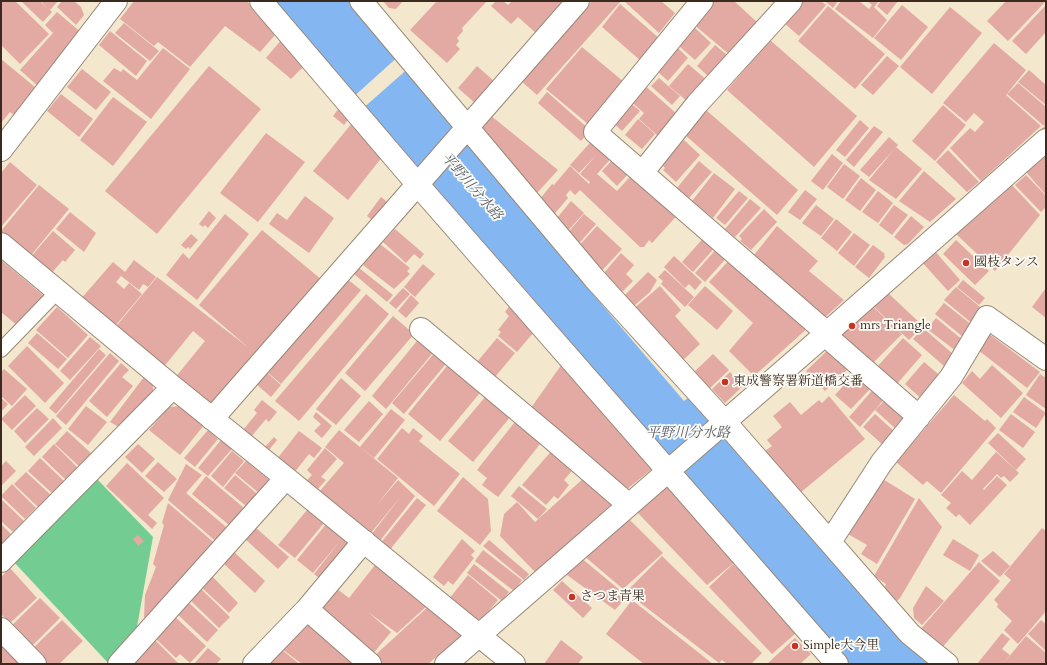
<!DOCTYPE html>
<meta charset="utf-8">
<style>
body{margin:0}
#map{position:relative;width:1047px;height:665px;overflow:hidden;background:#f3e7ce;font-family:Cardo,serif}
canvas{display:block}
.frame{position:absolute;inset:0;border:2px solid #3b2a1e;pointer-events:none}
</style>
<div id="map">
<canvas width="1047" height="665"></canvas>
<div class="frame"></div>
</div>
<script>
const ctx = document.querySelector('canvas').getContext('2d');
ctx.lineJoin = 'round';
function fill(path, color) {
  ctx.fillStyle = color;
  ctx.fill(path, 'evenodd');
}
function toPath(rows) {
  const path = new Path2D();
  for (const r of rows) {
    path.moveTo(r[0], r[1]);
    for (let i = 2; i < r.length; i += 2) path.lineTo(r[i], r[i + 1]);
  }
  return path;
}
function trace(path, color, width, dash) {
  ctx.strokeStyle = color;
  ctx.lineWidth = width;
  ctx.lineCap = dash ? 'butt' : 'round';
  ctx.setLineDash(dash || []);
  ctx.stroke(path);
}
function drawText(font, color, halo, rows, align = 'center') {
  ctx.font = font + ' Cardo,"Noto Serif JP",serif';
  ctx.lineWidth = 3.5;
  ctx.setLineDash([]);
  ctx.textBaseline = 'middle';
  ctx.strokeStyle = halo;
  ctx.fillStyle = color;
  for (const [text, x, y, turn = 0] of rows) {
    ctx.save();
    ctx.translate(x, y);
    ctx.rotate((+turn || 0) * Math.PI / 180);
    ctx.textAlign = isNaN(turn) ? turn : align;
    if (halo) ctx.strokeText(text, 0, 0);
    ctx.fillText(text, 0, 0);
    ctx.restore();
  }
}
fill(toPath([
 [97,479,153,537,135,638,109,664,13,561]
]), '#73cd93');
fill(toPath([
 [267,1,355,1,553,232,545,238,684,401,693,394,927,664,849,664,509,271,502,275]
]), '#84b7f2');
fill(toPath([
 [401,54,411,66,361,110,351,99]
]), '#f3e7ce');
fill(toPath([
 [1,1,15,1,49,34,20,64,1,45],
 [21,1,40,1,48,9,41,1,58,1,50,10,52,12,43,22],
 [62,1,74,1,81,7,84,15,76,25,57,7],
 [134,1,247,1,276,34,260,52,225,26,190,67,158,42,154,46,120,19],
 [383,1,403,1,396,9,389,8],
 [437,1,487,1,462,28,463,31,457,38,459,41,456,45,460,49,447,63,410,30],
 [496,1,503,1,508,5,512,1,566,1,537,34,518,17,511,24,491,6],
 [592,1,621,1,537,95,521,81],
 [624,1,661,1,675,13,659,33],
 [715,1,734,1,758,23,730,55,692,23],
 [802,1,821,1,826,5,799,36,784,23],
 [825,1,838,1,833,8],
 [841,1,859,1,869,9,872,5,867,1,879,1,874,7,887,20,873,38,835,9],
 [881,1,898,1,887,15,877,6],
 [1006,1,1046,1,1008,41,987,21],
 [620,4,660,39,641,61,602,27],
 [902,5,928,27,901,60,874,38],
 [1046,5,1046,32,1026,54,1012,41],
 [828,6,885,54,855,89,798,41],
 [950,7,982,33,932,94,900,67],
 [57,12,83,34,40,88,20,70,53,33,45,25],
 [124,23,159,51,150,61,115,33],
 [695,28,711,43,695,60,679,46],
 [110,31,147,61,136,76,99,45],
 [282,39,304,66,291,79,266,58],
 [770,40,857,116,814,167,727,90],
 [994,43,1026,70,1006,95,1041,126,981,181,950,148,970,128,975,132,984,122,974,113,966,122,943,103],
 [715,45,727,55,708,76,697,66],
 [582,47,624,82,588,124,546,89],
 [163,48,190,69,151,119,103,81,114,68,121,72,123,69,137,80],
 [678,48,688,58,668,81,657,71],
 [887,56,899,66,873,95,861,85],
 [1,59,41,92,12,128,7,124,14,115,10,112,1,123],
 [688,64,708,81,688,102,669,86],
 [209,66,261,109,157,234,105,191],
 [477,66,495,82,476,104,458,88],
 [82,69,111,92,96,110,67,87],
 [1029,70,1046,85,1046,105,1018,82],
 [659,78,680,96,672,105,651,86],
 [642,83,677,114,658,136,639,119,644,113,628,99],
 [1018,83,1046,107,1046,123,1044,126,1007,94],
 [547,92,590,130,581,141,538,103],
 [61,94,93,119,79,137,47,111],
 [113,97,147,122,113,166,80,140],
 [627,100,640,111,622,131,609,119],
 [943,105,966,125,935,161,912,141],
 [339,108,350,117,344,125,333,116],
 [706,110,798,190,777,215,685,135],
 [490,115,558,170,537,193,477,131],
 [638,119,655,134,642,149,625,135],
 [860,120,869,128,845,157,836,150],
 [352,123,383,156,348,200,313,171],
 [1046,125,1046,147,825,341,727,407,814,329,751,259,777,226,818,261,809,271,844,300,821,321,822,322],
 [874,126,883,132,854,167,846,160],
 [266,133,305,162,258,222,220,193],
 [597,135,617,152,597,174,617,191,636,170,682,210,652,243,649,240,644,247,640,247,580,190,575,195,570,190,566,195,568,198,551,218,535,205,552,184,554,185,570,166,589,184,590,182,580,174,597,154,579,173,570,165],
 [889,137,898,145,869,177,860,170],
 [684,140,700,155,676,182,663,170,665,168,661,164],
 [896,147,922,169,896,199,869,180],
 [948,150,979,182,967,192,936,162],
 [832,154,843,163,823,190,811,181],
 [1046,154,1046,195,1026,172],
 [614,158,630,172,617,186,602,171],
 [699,161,712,172,689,198,677,188],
 [10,162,37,185,1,227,1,173],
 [844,164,860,176,843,199,827,187],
 [924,171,956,199,930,222,899,201],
 [714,173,735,189,713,218,692,201],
 [1026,175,1046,196,1046,207,1041,212,1015,185],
 [861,178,876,190,860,211,845,200],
 [1011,184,1040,215,995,271,954,232],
 [39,185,69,209,28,259,1,237,1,231],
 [805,190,817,199,800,220,788,212],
 [739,191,748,198,725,225,716,218],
 [878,191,893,203,878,223,862,212],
 [305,196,334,218,309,253,269,224,277,213,287,220],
 [381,197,391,205,376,223,367,216],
 [750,199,761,208,735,237,725,229],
 [571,201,584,213,565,234,553,223],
 [816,205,834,219,821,236,802,223],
 [894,205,908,215,892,235,879,225],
 [764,209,777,222,751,250,740,241,742,239,739,236],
 [209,211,216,218,208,228,205,225,203,227,199,224],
 [70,212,96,233,84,252,56,229],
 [225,214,249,234,197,300,166,275,183,253,189,259],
 [584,214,596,224,576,247,564,237],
 [911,216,924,227,908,244,904,245,894,237],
 [836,219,852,232,837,251,821,238],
 [597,226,622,249,597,276,575,250],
 [395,229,424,254,420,259,414,254,406,263,383,242],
 [262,230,322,280,209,407,174,379,205,341,193,331,162,369,113,330,157,277,249,348,199,305],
 [53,231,75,250,65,262,63,260,49,276,29,259],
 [854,233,870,245,854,266,838,253],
 [191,234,198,240,190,249,188,247,186,249,181,245],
 [707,234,718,244,693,272,682,262],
 [956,240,989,271,975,285,943,254],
 [380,244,410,268,407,271,410,274,394,289,363,265],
 [873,245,885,254,884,255,885,257,869,278,855,267],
 [719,246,729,255,705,282,695,273],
 [934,250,960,280,948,291,921,261],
 [621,253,634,265,626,274,633,281,622,292,603,274],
 [674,256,702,282,695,290,689,284,685,288,664,267],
 [733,256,810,326,754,376,729,351,753,323,709,282],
 [1,260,44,296,18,326,1,312],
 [134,260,156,277,148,287,143,284,139,290,121,276,116,282,124,289,129,283,142,294,116,325,107,318,104,322,79,301,113,262,125,272],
 [423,264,435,274,415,297,404,287],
 [359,268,393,295,387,302,354,274],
 [665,270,694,297,685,307,661,284,663,281,658,277],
 [648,272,657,280,650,292,627,312,618,302],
 [346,278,361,290,281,384,265,370],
 [963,280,985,298,979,305,957,287],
 [660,286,681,310,675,316,700,344,678,365,632,310],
 [705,286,733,311,717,330,688,305],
 [956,287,986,312,974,325,944,300],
 [403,288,410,294,396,309,389,303],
 [1046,288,1046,318,1032,307],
 [886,291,923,326,909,340,872,305],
 [366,294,389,314,299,421,275,401],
 [411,295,419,303,406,318,398,311],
 [869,303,902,334,869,367,837,336],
 [944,303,972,325,963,337,935,314],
 [510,305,533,333,517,352,498,336,501,332,498,330,509,316,505,312],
 [57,307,88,335,68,358,36,330],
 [393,316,414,334,365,391,345,373],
 [936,318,964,341,956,351,927,329],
 [923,328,953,354,944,366,913,339],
 [37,333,67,359,58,369,28,343],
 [988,333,1040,372,1027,388,978,350],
 [421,336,436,349,386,409,372,396],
 [90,337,101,346,70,380,60,371],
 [497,338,515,353,495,377,477,362],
 [903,338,922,355,896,385,877,367],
 [27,346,64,383,45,403,8,366],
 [830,348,849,368,825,391,806,371],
 [99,349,106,355,56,414,49,408],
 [437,350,450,359,404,414,392,403],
 [110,353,119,361,66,425,56,416],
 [713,354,729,370,709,389,694,372],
 [451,361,484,388,440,441,408,414],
 [924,362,943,378,923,400,905,384],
 [121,363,129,370,122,377,133,386,107,417,89,401],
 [562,364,653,468,621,494,528,412],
 [992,365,1023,393,1001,418,962,383,972,371,980,379],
 [4,369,27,389,12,406,1,396,1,372],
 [265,371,281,385,271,397,255,383],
 [730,372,743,386,725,403,712,389],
 [855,373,871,388,851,409,835,395],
 [1040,374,1046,378,1046,409,1026,395],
 [144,377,153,383,153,395,124,430,110,422],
 [341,378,361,396,336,425,316,409],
 [876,386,887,396,860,427,849,417],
 [25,395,36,406,12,430,1,419],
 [954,395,985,421,987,419,996,428,941,493,927,481,923,485,896,462],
 [486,396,511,416,473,462,448,441],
 [829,396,865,439,800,493,765,451,772,446,767,440,782,427,773,416,790,402,801,415,819,400,822,403],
 [1024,397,1046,413,1036,428,1013,412],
 [1,398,8,404,1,412],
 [887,398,909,418,897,430,875,410],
 [262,400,277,412,269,422,266,419,251,437,243,430,257,413,254,410],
 [369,401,383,414,359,442,344,430],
 [86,406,107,422,88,445,68,429],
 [181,406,204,425,180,455,149,430,169,407],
 [37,408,49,419,25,443,14,431],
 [391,409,405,420,374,458,360,447],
 [316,412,332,426,322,438,314,431,321,424,313,417],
 [875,414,895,432,883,445,863,427],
 [1011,414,1035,432,1023,448,999,430],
 [53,418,62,428,34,456,25,447],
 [518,418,544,439,498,497,482,485,487,478,477,470],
 [402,428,409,434,413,428,423,436,419,441,460,474,434,506,377,459],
 [208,430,218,439,195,467,184,458],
 [339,430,398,478,376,506,398,480,415,496,379,542,371,535,402,495,370,534,318,493,344,463,325,447],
 [67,431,93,455,81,468,55,444],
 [299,431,322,448,314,458,309,454,294,473,277,459],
 [998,433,1026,459,1016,470,988,443],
 [274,437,277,440,269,450,265,447],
 [221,440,232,449,208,476,198,468],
 [54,444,79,469,67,481,42,457],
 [138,444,155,459,142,473,125,457],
 [325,448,337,459,321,477,326,480,316,491,305,482,312,475,307,470],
 [554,448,576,466,564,480,569,485,558,499,554,496,546,505,522,485],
 [232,451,244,461,223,487,211,476],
 [996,452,1019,473,1010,482,1004,476,1001,478,997,474,983,489,976,483,984,490,997,476,1007,485,970,525,959,514,956,517,946,508,951,503,941,495,962,471,972,480],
 [40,458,65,482,54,495,28,471],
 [6,461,16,471,1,486,1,466],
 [246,461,268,479,268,485,260,494,235,473],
 [158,462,177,479,164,492,145,476],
 [127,463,164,498,148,515,157,523,152,529,106,486],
 [186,464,202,475,186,493,232,532,220,545,168,500],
 [26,472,52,496,40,509,14,484],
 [235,475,262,498,251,510,224,488],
 [206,476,250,513,235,530,192,494],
 [463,477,488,499,491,531,480,545,437,511],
 [585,477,612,504,535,572,500,536,504,514,517,502,535,522],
 [881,478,915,499,877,564,861,554,867,545,848,534],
 [12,484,36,508,25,519,1,496],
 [667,484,735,562,707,585,637,512],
 [519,486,547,509,538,519,511,496],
 [417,498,426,505,388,552,379,545],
 [919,498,942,527,900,598,897,601,884,588,886,584,874,576],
 [1,499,24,521,13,532,1,521],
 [168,503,218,546,168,598,144,618,145,595,156,567,153,564,164,525,162,523],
 [307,510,324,523,295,558,278,545],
 [627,517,663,553,623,589,583,555],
 [327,523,356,546,327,584,314,574,340,541,313,573,297,560],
 [1,524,11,534,1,545],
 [255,527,289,557,278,569,244,538],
 [1042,528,1046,531,1046,611,1018,644,1004,630,1012,621,997,607,998,604,994,600,1011,580,1004,574],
 [138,535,144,541,138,546,133,539],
 [462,539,475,551,471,555,474,558,453,585,448,581,444,586,433,577],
 [953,539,979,555,970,571,943,555],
 [489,540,529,574,524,580,483,546],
 [483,550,522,580,514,591,475,561],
 [993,551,1010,566,1000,577,981,561],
 [234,552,265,581,255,593,223,563],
 [662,556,762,653,751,664,727,664,722,660,719,663,626,592],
 [580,557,627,596,615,610,563,572],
 [979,562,1000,581,940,650,919,631],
 [474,564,509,592,502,601,467,573],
 [733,564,763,593,796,633,772,654,709,587],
 [375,565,428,605,397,633,368,612,391,632,371,656,317,612,337,589,349,598],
 [10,568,37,598,10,623,1,614,1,577],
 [210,574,238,603,229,613,199,585],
 [468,575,498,600,482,619,473,619,449,599],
 [562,581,592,608,583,618,553,590],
 [926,586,944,601,922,625,914,618,913,608],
 [200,588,230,617,219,628,189,599],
 [40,598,60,618,29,649,8,629],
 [186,600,218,630,207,642,175,612],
 [632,600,680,638,713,664,644,664,606,634],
 [429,606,462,635,428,664,377,664,372,658],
 [173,615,206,646,190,663,180,654,176,658,153,636],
 [303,615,364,664,302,664,278,646],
 [62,620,83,641,59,664,43,664,30,651],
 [1041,620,1046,624,1046,651,1028,634],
 [1002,633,1010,639,1002,649,1010,655,1003,664,977,664],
 [1026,636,1046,653,1046,661,1044,664,1003,664],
 [152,637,179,664,129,664],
 [795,638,811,654,800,664,767,664],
 [561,640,583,657,578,664,544,664],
 [1,643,20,664,1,664],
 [276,645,298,663,297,664,260,664],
 [208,648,221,659,216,664,194,664]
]), '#e3a9a3');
const lane = toPath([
 [1,350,58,291]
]);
const street = toPath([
 [261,1,418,185,837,664],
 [361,1,594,278,725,422,910,634,947,664],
 [702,1,595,132,827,333],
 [1,150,116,1],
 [642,173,697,104,791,1],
 [1,244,173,387,286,478,119,664],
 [421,329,550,437,629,505],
 [825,335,919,417],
 [212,419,578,1],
 [286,478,514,664],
 [830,542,882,462,951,377,987,317,1046,359],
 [1,561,173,387],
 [307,609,370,664],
 [1,629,35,664],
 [254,664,307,609,364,541],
 [446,664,827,333,1046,140]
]);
trace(lane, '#978876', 16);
trace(street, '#978876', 24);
trace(lane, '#fff', 14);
trace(street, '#fff', 22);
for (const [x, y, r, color] of [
 [966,263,4,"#c8321e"],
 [852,326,4,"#c8321e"],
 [725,382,4,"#c8321e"],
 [572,597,4,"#c8321e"],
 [795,646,4,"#c8321e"]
]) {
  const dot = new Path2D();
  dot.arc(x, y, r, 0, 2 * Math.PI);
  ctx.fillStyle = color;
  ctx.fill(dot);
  trace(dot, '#fdfcf7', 1.5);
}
drawText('13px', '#3b2a1e', '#fdfcf7', [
 ["國枝タンス",974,263],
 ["mrs Triangle",860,326],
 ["東成警察署新道橋交番",733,382],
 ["さつま青果",580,597],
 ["Simple大今里",803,646]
], 'left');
drawText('italic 14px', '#555b68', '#fdfcf7', [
 ["平野川分水路",471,187,49],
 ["平野川分水路",688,434]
]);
</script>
